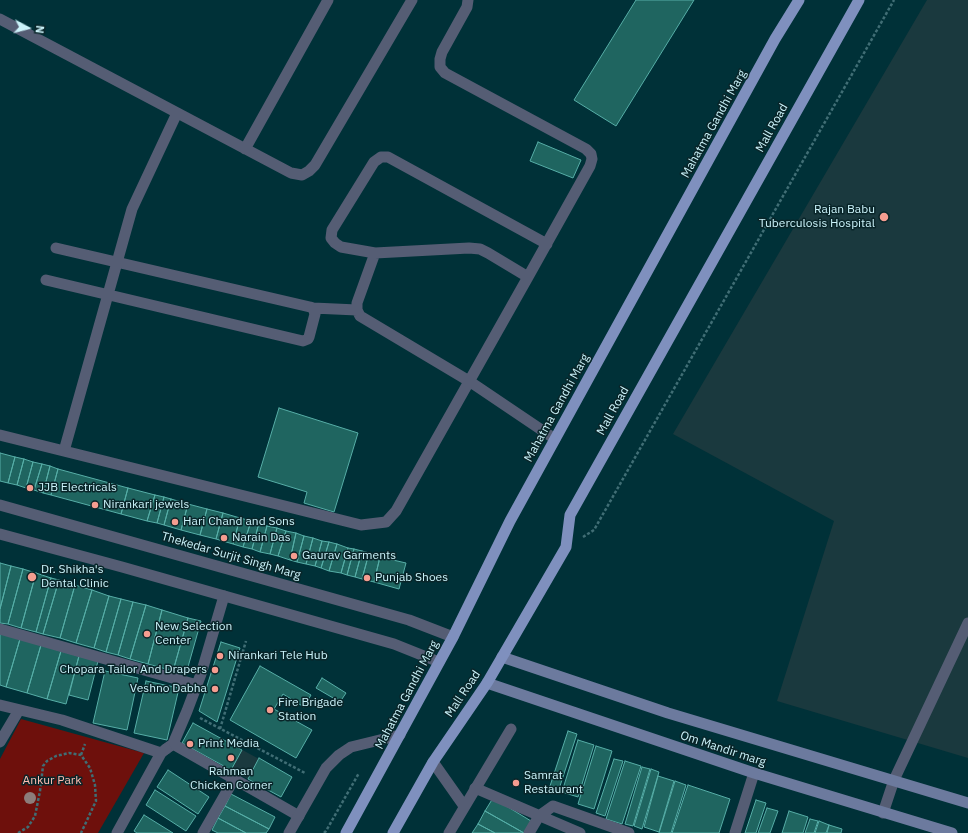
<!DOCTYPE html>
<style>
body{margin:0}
#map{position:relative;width:968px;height:833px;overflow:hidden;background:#003138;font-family:"IBM Plex Sans",sans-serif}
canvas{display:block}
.north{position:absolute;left:8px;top:8px;width:40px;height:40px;-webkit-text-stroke:3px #092529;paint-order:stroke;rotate:97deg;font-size:11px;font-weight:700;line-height:16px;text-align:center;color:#cbf3fa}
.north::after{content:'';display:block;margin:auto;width:14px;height:18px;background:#cbf3fa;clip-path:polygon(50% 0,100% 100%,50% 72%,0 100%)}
</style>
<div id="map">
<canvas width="968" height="833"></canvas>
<div class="north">N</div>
</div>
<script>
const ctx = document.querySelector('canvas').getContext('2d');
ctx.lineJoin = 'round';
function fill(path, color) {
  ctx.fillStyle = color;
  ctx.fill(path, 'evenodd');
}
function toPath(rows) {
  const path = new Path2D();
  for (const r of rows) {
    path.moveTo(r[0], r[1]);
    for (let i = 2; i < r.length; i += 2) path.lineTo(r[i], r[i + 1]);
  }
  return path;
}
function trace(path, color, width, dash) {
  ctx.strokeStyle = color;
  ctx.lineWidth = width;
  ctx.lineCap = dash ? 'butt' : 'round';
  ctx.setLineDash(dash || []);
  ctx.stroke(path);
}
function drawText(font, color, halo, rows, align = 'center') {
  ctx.font = font + ' "IBM Plex Sans",sans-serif';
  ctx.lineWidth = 3;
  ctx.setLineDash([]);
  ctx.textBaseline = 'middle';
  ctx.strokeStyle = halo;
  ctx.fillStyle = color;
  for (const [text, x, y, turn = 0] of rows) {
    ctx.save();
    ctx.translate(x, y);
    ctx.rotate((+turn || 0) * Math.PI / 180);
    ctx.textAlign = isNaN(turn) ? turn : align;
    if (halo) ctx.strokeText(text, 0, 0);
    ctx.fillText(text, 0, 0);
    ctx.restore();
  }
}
fill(toPath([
 [927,0,968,0,968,758,777,701,834,521,673,434],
 [193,723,292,777,281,797,182,743]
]), '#1a393e');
fill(toPath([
 [21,719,144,753,98,833,0,833,0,759]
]), '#6e100c');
const building = toPath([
 [636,0,694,0,616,126,574,100,636,0],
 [538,142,581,160,573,178,530,161,538,142],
 [279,408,358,433,334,512,304,503,307,492,258,477,279,408],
 [0,453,15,457,8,483,0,481,0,453],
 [15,457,24,459,17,485,8,483,15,457],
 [24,459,33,462,26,488,17,485,24,459],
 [33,462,42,464,34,490,26,488,33,462],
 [42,464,50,466,43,493,34,490,42,464],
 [50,466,58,469,51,495,43,493,50,466],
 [58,469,128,488,121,514,51,495,58,469],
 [128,488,155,495,147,521,121,514,128,488],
 [155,495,164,497,157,523,147,521,155,495],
 [164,497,171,499,164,525,157,523,164,497],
 [171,499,188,504,181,530,164,525,171,499],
 [188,504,207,509,200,535,181,530,188,504],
 [207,509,223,513,216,539,200,535,207,509],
 [223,513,240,518,233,544,216,539,223,513],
 [240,518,251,521,243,547,233,544,240,518],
 [251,521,259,523,252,549,243,547,251,521],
 [259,523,267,526,260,552,252,549,259,523],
 [267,526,277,528,270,554,260,552,267,526],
 [277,528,286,531,278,556,270,554,277,528],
 [286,531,296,533,290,560,278,556,286,531],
 [296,533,304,536,297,562,290,560,296,533],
 [304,536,313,538,306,564,297,562,304,536],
 [313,538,322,541,315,566,306,564,313,538],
 [322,541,329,542,321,568,315,566,322,541],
 [329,542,337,544,329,571,321,568,329,542],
 [337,544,348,548,341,573,329,571,337,544],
 [348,548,354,549,347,575,341,573,348,548],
 [354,549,362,551,355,577,347,575,354,549],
 [362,551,369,553,362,579,355,577,362,551],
 [369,553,380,557,374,582,362,579,369,553],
 [380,557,406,563,399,589,374,582,380,557],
 [0,563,11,566,0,609,0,563],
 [11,566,23,569,8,624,0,623,0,609,11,566],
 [23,569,36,573,21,628,8,624,23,569],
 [36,573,51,578,36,632,21,628,36,573],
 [51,578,59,580,43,634,36,632,51,578],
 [59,580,75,585,60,638,43,634,59,580],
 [75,585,92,590,76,643,60,638,75,585],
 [92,590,109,596,94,648,76,643,92,590],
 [109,596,121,599,106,652,94,648,109,596],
 [121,599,133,602,118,655,106,652,121,599],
 [133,602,146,605,130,659,118,655,133,602],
 [146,605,162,610,148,664,130,659,146,605],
 [162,610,188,618,173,671,148,664,162,610],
 [188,618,201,621,186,674,173,671,188,618],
 [0,633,20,639,6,687,0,685,0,633],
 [20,639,41,645,27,693,6,687,20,639],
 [221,642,240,648,217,722,199,711,221,642],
 [41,645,61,651,47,699,27,693,41,645],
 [61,651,79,656,66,704,47,699,61,651],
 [79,656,98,661,88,700,69,695,79,656],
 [260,666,311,695,304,707,283,694,274,709,312,730,296,758,230,720,260,666],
 [105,671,138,678,127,730,93,723,105,671],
 [322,678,346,693,340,702,316,688,322,678],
 [146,681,179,688,167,740,134,733,146,681],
 [193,723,242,750,231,770,182,743,193,723],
 [568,731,577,734,559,789,550,786,568,731],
 [578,740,594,745,578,797,562,792,578,740],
 [596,746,612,751,594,809,578,804,596,746],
 [259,758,292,777,281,797,248,779,259,758],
 [614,759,623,761,605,816,596,813,614,759],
 [625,761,641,766,622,824,606,819,625,761],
 [642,767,650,769,633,826,625,824,642,767],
 [651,769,659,772,642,829,634,826,651,769],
 [168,770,209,797,198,814,157,787,168,770],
 [658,776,674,781,659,832,644,827,658,776],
 [675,781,686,785,671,833,659,833,675,781],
 [688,785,730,799,719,833,672,833,688,785],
 [155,790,196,816,186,831,146,805,155,790],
 [231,794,275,817,269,829,225,806,231,794],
 [493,798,531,821,524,833,485,811,493,798],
 [756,800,766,803,756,833,745,833,756,800],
 [225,806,269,829,266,833,246,833,218,818,225,806],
 [767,808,778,811,770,833,758,833,767,808],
 [485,811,524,833,495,833,478,824,485,811],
 [789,811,808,817,803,833,782,833,789,811],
 [144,815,173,833,137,833,134,831,144,815],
 [218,818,246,833,218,833,212,830,218,818],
 [810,819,818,821,814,833,805,833,810,819],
 [819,821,829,825,826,833,815,833,819,821],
 [478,824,495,833,472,833,478,824],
 [829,825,842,829,841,833,827,833,829,825]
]);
fill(building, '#1f6560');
trace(building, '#56aea7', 1);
trace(toPath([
 [583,537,594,530,894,0],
 [200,718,305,773],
 [220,729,246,641],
 [81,755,85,744],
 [18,833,28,827,35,816,40,791,43,766,47,761,56,756,69,753,81,755,90,768,95,785,96,801,81,833],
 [324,833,326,831,359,773]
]), '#406e75', 2.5, [3, 2]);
trace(toPath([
 [0,19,291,173,302,175,309,171,315,165,412,0],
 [245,149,328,0],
 [375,253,357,303,357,310,360,316,469,381,555,439],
 [528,277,488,253,480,249,469,248,375,253,341,247,335,243,331,238,332,230,374,162,381,157,388,157,547,244],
 [46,280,303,341,308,339,309,337,315,314,313,308,310,307,56,248],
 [313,308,357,310],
 [0,435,361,525,386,522,396,511,528,277,590,166,592,159,591,154,586,149,445,73,440,67,440,59,442,52,467,7,468,0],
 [64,451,132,209,177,113],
 [0,629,197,685],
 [173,744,299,816],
 [166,749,173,744,187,711,201,674,224,596],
 [475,788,580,833],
 [883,813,894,780,968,623],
 [203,833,234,779],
 [529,833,539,816,553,806,629,833],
 [735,833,754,773]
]), '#555d74', 11);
trace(toPath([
 [0,705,62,720,161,753],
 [0,742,19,710],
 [433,762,464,806],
 [117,833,161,753,166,749],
 [289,833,326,768,339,755,351,747,400,735],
 [449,833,511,729]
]), '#555d74', 11);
trace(toPath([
 [0,505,409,620,453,637],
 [0,534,122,567,394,644,439,662]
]), '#555d74', 11);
trace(toPath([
 [502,657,668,713,968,803],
 [487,683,754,773,952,833]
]), '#6c7a9e', 11);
trace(toPath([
 [346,833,453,637,510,521,775,39,799,0],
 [393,833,433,762,487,683,566,547,570,515,859,0]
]), '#7f90be', 11);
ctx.fillStyle = '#8c7d7b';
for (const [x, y] of [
 [30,798]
]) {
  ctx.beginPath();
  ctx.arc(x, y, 6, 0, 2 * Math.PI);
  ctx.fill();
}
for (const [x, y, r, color] of [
 [884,217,5,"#f59d90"],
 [30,488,4,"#f59d90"],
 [95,505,4,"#f59d90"],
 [175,522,4,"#f59d90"],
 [224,538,4,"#f59d90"],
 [294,556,4,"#f59d90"],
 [32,577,5,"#f59d90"],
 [367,578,4,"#f59d90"],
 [147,634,4,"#f59d90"],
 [220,656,4,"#f59d90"],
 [215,670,4,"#f59d90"],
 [215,689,4,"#f59d90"],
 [270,710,4,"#f59d90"],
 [190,744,4,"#f59d90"],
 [231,758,4,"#f59d90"],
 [516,783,4,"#f59d90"]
]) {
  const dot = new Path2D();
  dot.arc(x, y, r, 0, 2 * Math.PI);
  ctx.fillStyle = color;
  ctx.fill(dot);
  trace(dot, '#092529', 1.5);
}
drawText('12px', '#cbf3fa', '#092529', [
 ["Mahatma Gandhi Marg",714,124,-61],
 ["Mall Road",772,128,-61],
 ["Mahatma Gandhi Marg",557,408,-61],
 ["Mall Road",613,411,-61],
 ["Thekedar Surjit Singh Marg",231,556,16],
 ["Mall Road",463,694,-56],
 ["Mahatma Gandhi Marg",407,695,-62],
 ["Om Mandir marg",723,749,18]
]);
drawText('12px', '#cbf3fa', '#092529', [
 ["Rajan Babu",875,210,"right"],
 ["Tuberculosis Hospital",875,224,"right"],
 ["JJB Electricals",38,488],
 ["Nirankari jewels",103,505],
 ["Hari Chand and Sons",183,522],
 ["Narain Das",232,538],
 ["Gaurav Garments",302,556],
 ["Dr. Shikha's",41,570],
 ["Dental Clinic",41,584],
 ["Punjab Shoes",375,578],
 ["New Selection",155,627],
 ["Center",155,641],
 ["Nirankari Tele Hub",228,656],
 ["Chopara Tailor And Drapers",207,670,"right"],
 ["Veshno Dabha",207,689,"right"],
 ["Fire Brigade",278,703],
 ["Station",278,717],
 ["Print Media",198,744],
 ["Rahman",231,772,"center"],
 ["Chicken Corner",231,786,"center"],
 ["Samrat",524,776],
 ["Restaurant",524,790]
], 'left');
drawText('12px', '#febcb1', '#092529', [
 ["Ankur Park",52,781]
]);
</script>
